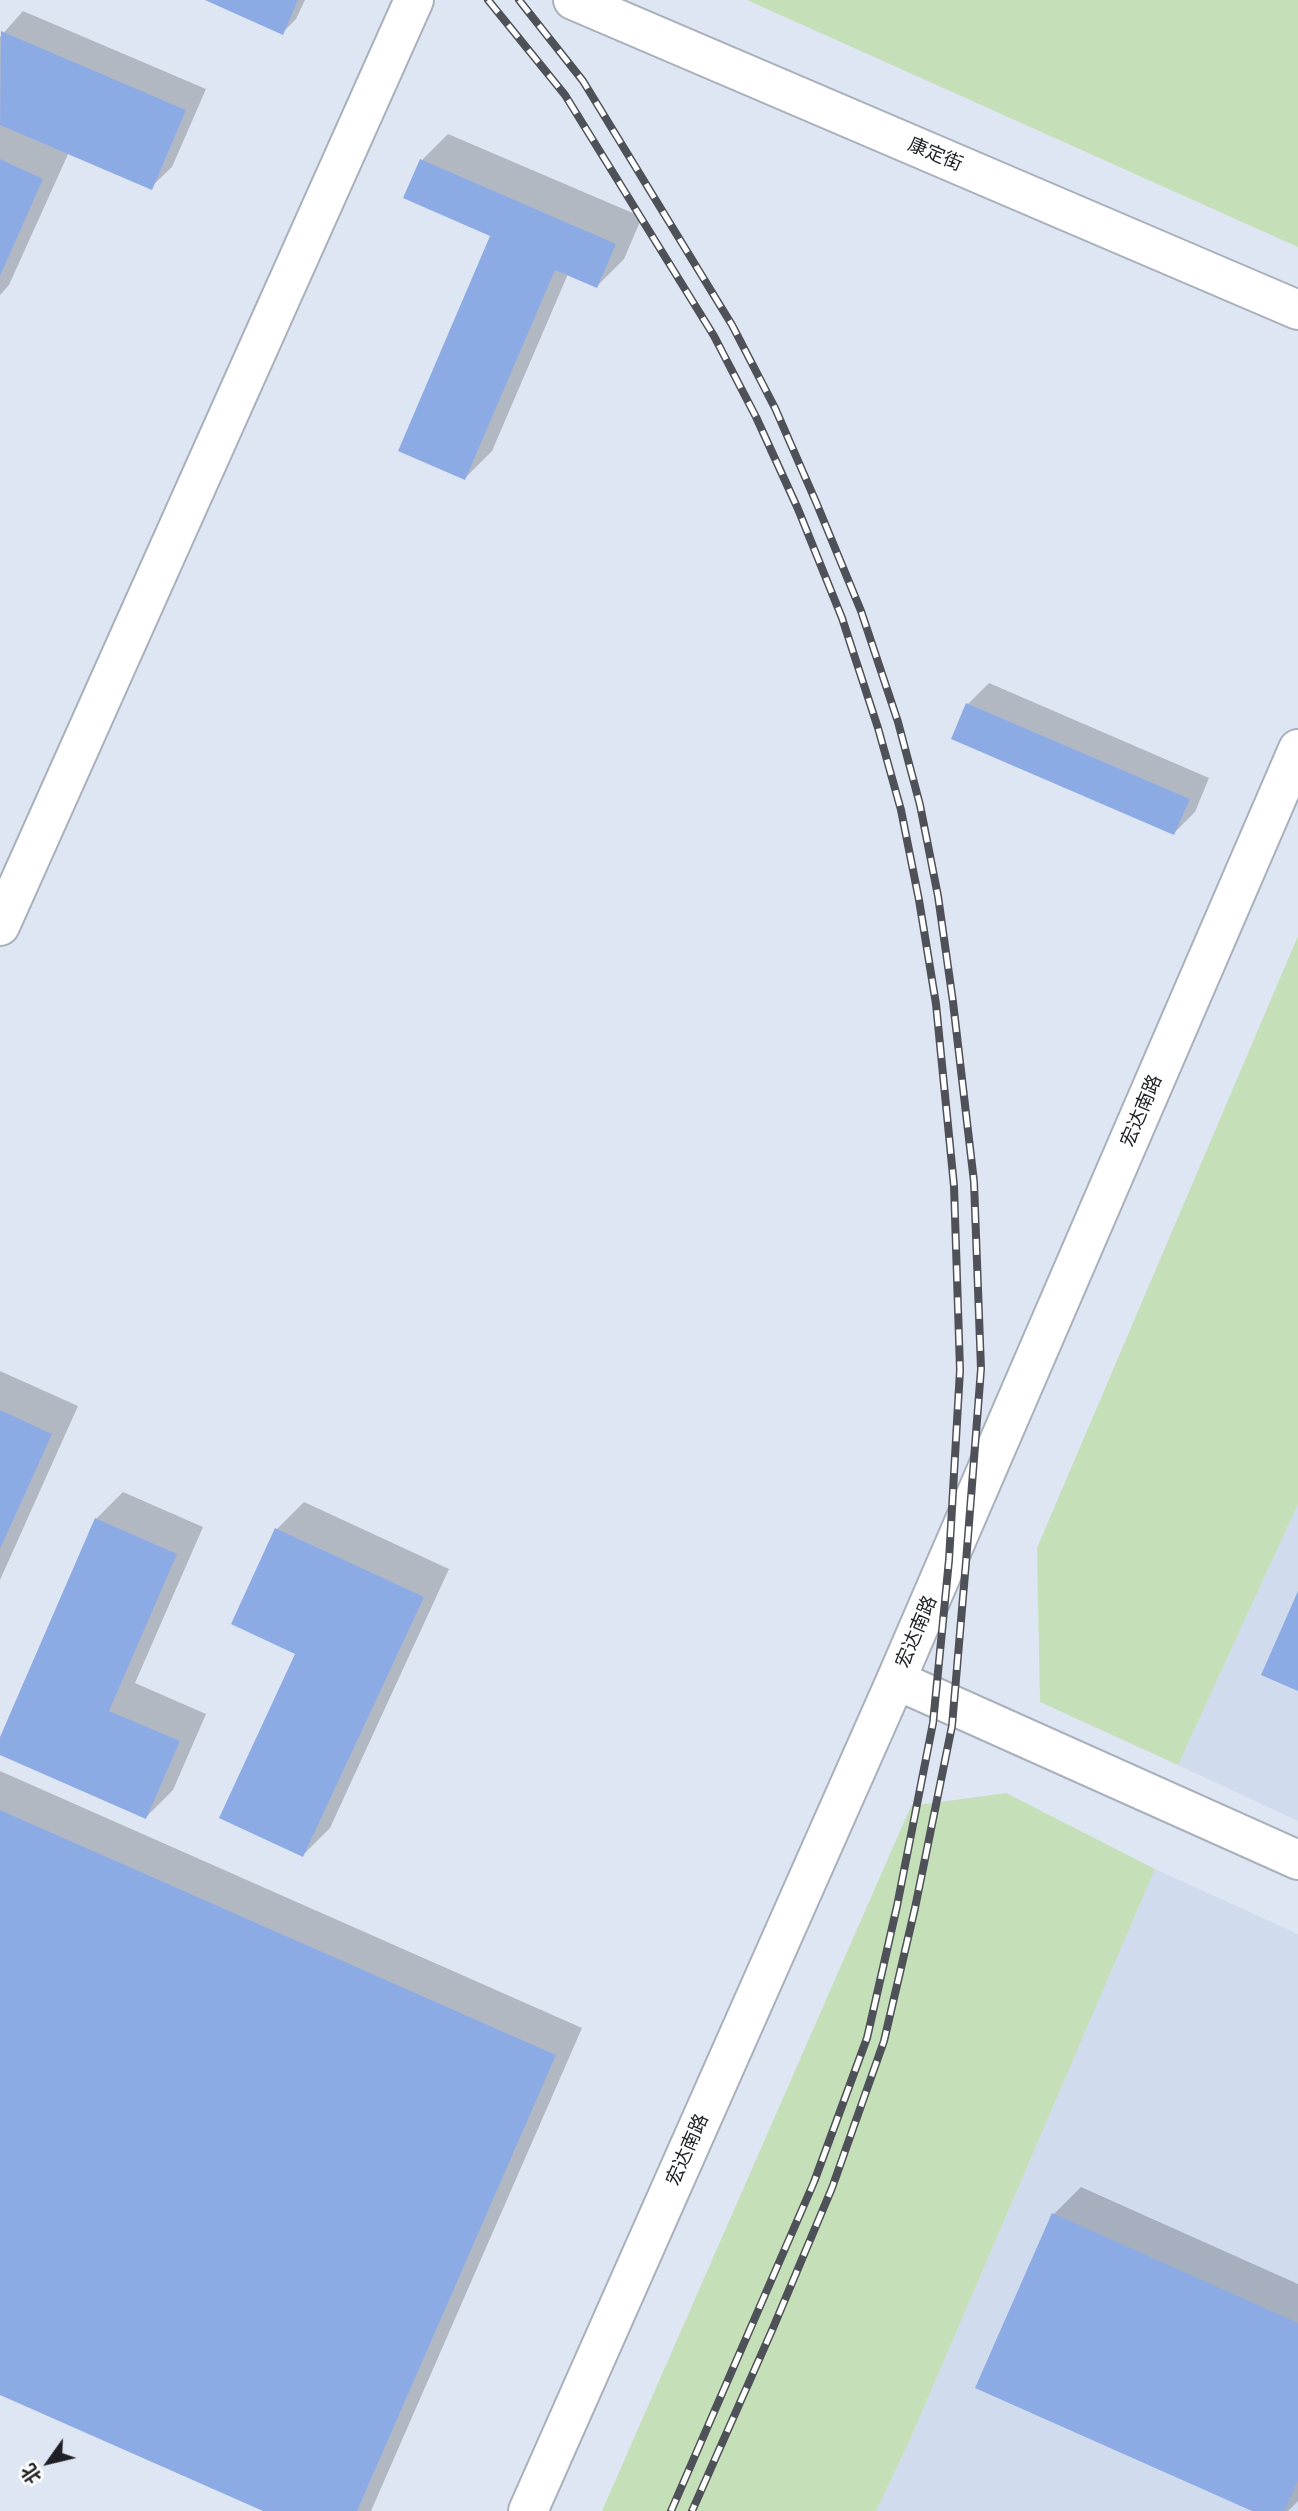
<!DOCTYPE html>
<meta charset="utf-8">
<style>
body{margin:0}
#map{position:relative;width:1298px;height:2511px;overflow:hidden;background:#dfe6f3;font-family:Bitter,"Noto Sans SC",serif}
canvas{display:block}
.north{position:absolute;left:14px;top:2427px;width:70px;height:70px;-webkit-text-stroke:5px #fff;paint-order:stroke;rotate:236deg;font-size:19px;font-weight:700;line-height:28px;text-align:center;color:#1e2025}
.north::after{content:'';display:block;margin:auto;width:24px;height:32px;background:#1e2025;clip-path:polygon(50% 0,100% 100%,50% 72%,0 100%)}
</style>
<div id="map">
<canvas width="1298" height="2511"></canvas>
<div class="north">北</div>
</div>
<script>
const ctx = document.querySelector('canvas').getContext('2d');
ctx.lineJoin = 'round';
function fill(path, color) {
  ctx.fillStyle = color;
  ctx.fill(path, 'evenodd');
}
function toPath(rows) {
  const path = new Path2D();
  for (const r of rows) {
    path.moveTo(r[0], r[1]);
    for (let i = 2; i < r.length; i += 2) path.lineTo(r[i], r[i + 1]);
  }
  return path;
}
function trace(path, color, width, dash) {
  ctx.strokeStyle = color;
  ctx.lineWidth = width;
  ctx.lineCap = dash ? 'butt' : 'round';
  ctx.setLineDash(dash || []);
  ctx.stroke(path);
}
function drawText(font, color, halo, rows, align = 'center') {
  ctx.font = font + ' Bitter,"Noto Sans SC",serif';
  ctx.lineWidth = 7;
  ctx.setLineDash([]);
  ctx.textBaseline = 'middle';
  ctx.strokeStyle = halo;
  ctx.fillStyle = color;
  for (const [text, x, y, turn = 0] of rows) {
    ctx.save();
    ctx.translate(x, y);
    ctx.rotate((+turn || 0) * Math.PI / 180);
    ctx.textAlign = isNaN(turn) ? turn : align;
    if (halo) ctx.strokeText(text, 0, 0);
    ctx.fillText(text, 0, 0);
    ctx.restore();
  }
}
fill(toPath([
 [1298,1504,1298,1821,1178,1765],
 [1155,1869,1298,1934,1298,2511,876,2511,909,2442]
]), '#d0dbee');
fill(toPath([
 [747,0,1298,0,1298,247],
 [1298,936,1298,1504,1178,1765,1040,1702,1037,1548],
 [1006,1793,1155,1869,909,2442,876,2511,602,2511,911,1806]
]), '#c5dfb8');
fill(toPath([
 [209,0,305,0,296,19,282,33],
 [23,11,206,89,172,167,151,187,69,152,9,285,0,295,0,37],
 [448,134,642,217,624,259,597,286,568,274,492,451,465,478,493,235,422,160],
 [989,683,1209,778,1195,812,1174,833,968,704],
 [0,1371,78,1406,0,1580],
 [123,1492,203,1527,135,1683,206,1714,173,1790,146,1817,0,1753,0,1741,96,1519],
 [304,1502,449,1569,330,1828,303,1855,297,1653,234,1623,277,1529],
 [0,1771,582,2028,371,2511,268,2511,0,2393],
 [1081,2187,1298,2284,1298,2501,1288,2511,1256,2511,1054,2214]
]), '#0003');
fill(toPath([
 [205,0,298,0,283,35],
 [1,31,186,110,152,190,0,125],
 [0,159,43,179,0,276],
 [420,159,616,244,597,288,555,270,465,480,398,451,490,236,403,198],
 [966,703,1190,799,1174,835,951,739],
 [0,1410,52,1434,0,1549],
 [95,1518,177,1554,109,1711,180,1741,146,1819,0,1755,0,1737],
 [275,1528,424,1597,303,1857,219,1818,295,1654,231,1624],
 [1298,1591,1298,1691,1261,1675],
 [0,1810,556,2055,357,2511,263,2511,0,2395],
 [1052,2213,1298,2323,1298,2480,1284,2511,1252,2511,975,2388]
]), '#8cabe5');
const minor = toPath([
 [0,926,414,0],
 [896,1680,1298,1860]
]);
const tertiary = toPath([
 [528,2511,896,1680,1298,749]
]);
const secondary = toPath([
 [573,0,1298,310]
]);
trace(minor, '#a9b0bc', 42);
trace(tertiary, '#a9b0bc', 42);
trace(secondary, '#a9b0bc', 42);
trace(minor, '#fff', 38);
trace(tertiary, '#fff', 38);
trace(secondary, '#fff', 38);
const rail = toPath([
 [488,0,565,95,714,336,756,417,798,509,842,618,878,728,901,810,919,900,936,1004,954,1186,960,1370,949,1560,933,1723,897,1906,867,2038,814,2182,671,2511],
 [519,0,583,81,732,325,775,408,816,502,861,611,898,722,920,805,938,896,953,1002,974,1182,981,1369,966,1562,952,1726,915,1908,884,2041,832,2188,773,2328,692,2511]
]);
trace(rail, '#4e5158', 8);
trace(rail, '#fff', 5, [16]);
drawText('19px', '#1e2025', '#fff', [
 ["康定街",935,155,23],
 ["宏达南路",1142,1111,-67],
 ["宏达南路",917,1632,-67],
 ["宏达南路",688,2150,-66]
]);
</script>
